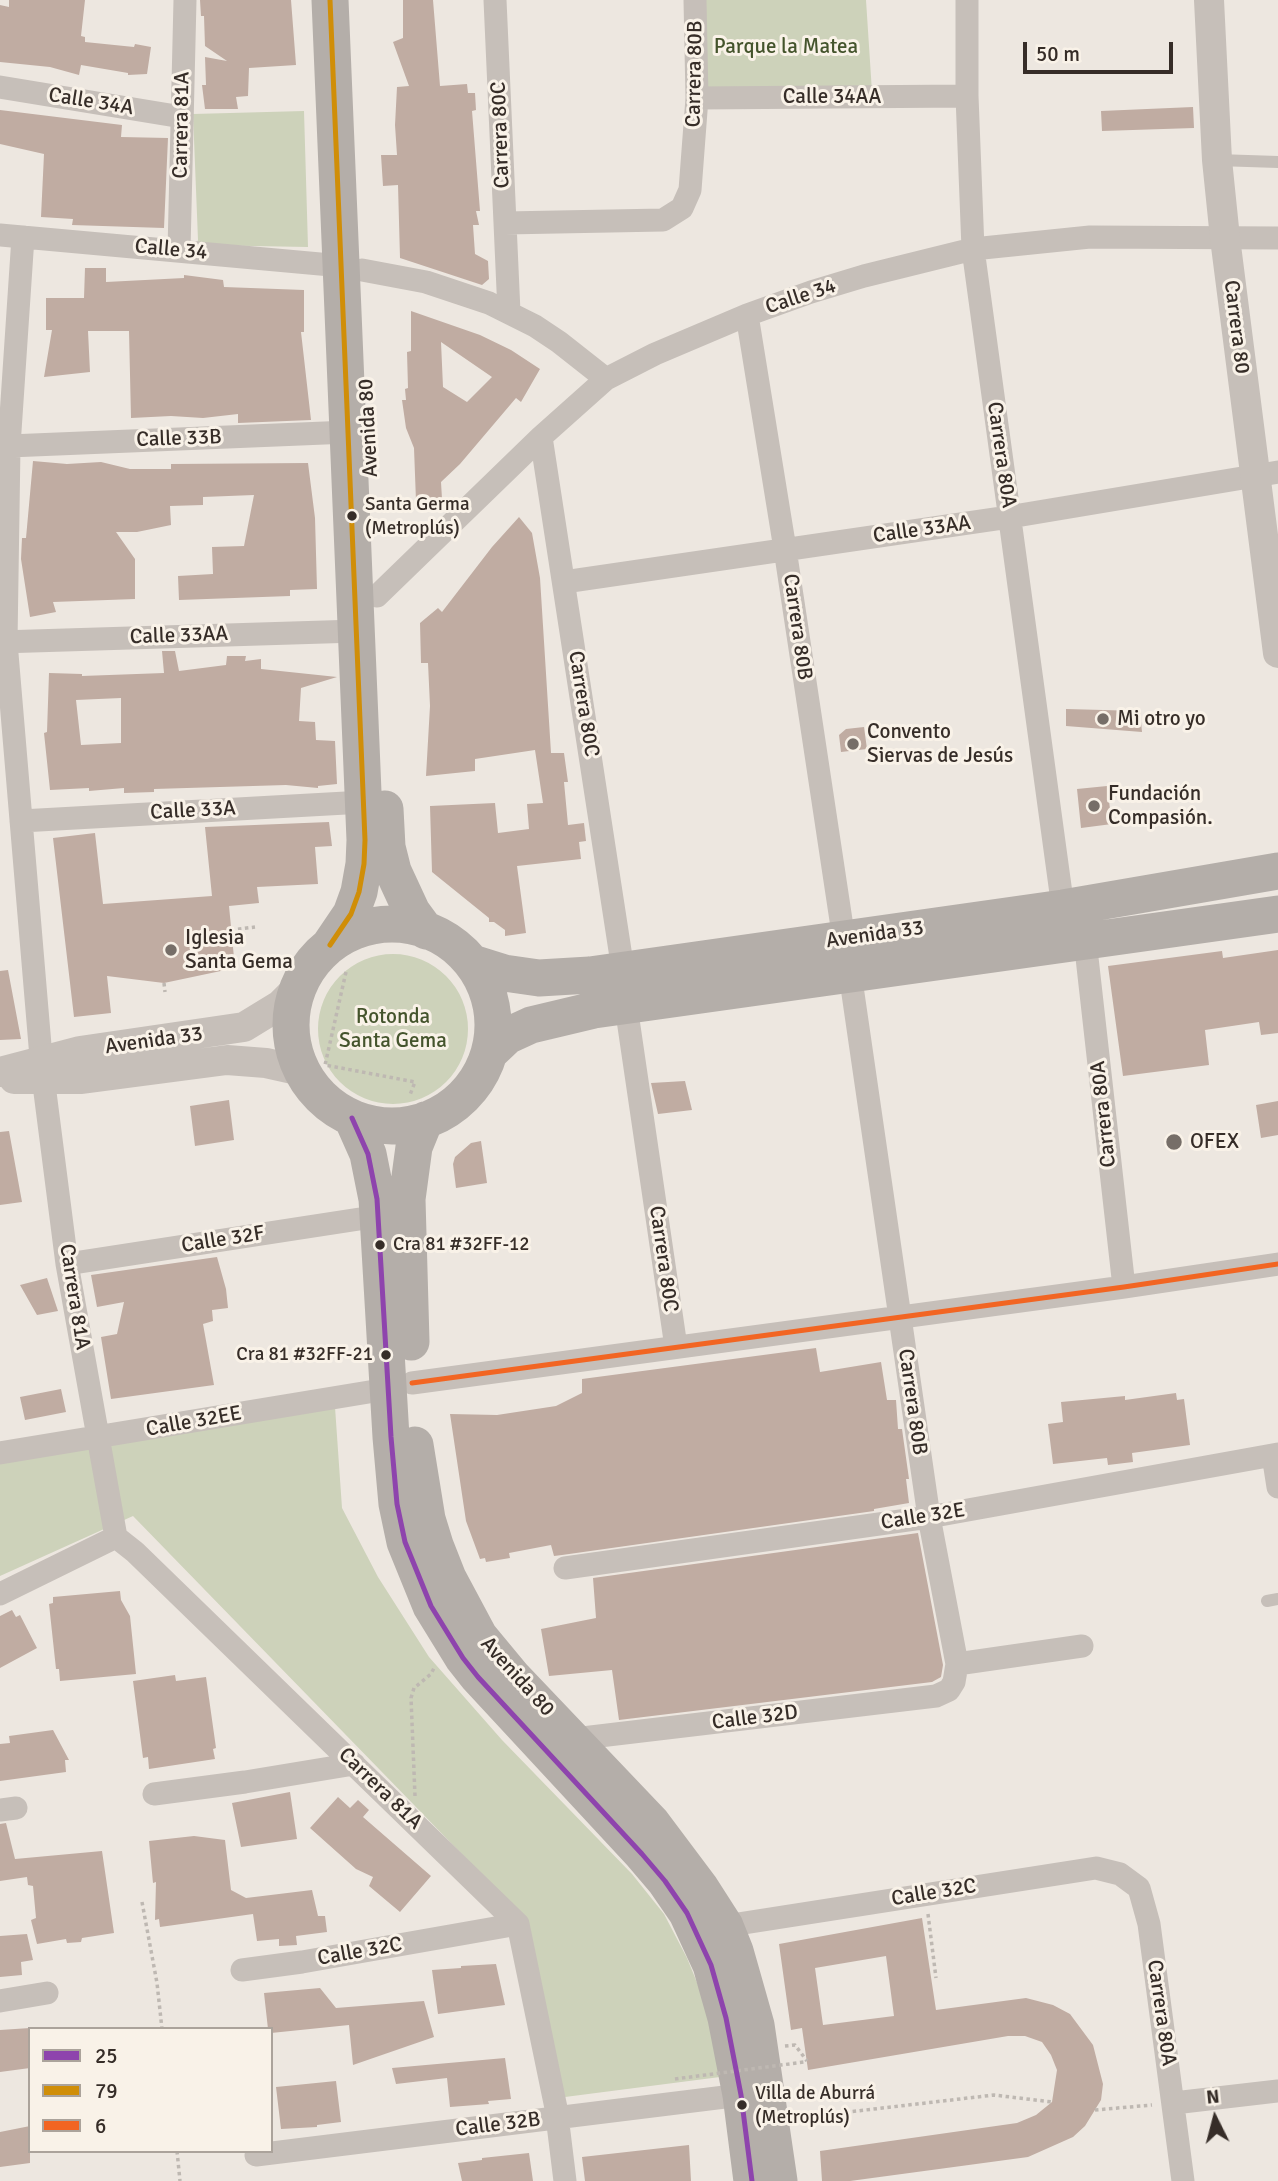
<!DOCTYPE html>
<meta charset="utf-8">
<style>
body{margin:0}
#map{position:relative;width:1278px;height:2181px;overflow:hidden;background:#ede7e0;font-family:Signika,sans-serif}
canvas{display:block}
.legend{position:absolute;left:28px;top:2027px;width:245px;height:126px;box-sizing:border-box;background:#f9f2e8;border:2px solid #aba39b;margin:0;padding:9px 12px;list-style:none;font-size:21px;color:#362d28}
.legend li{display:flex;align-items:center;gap:14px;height:35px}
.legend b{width:35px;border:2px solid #aba39b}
.north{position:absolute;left:1180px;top:2083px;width:70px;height:70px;-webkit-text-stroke:5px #f9f2e8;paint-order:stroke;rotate:354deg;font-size:19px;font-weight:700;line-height:28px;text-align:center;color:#362d28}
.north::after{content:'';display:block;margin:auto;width:24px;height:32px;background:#362d28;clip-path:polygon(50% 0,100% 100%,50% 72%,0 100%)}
.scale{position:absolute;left:1023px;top:42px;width:150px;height:32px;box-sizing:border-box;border:4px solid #362d28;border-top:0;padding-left:9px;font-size:21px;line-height:24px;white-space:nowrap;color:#362d28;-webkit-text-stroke:5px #f9f2e8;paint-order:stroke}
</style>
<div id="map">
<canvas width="1278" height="2181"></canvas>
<ul class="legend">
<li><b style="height:9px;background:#8e44ad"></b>25</li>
<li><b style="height:9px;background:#d08e08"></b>79</li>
<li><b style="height:9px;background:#f26522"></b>6</li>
</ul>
<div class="north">N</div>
<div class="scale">50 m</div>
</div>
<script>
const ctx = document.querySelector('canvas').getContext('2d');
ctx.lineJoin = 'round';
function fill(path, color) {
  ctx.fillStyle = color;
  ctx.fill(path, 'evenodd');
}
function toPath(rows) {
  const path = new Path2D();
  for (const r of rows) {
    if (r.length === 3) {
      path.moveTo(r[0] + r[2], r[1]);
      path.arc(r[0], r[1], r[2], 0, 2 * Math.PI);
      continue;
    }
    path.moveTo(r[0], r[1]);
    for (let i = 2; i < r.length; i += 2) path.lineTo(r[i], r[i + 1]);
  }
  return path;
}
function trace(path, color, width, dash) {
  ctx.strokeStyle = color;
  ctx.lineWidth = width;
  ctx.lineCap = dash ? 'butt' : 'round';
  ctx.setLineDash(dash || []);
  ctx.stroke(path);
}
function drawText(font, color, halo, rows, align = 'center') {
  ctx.font = font + ' Signika,sans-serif';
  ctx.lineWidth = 6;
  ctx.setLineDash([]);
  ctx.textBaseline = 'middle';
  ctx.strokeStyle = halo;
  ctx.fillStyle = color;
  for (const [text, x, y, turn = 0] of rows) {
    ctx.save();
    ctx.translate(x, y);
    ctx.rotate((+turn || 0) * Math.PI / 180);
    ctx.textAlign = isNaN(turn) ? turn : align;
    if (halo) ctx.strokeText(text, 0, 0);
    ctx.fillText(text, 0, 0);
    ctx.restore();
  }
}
fill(toPath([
 [700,0,866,0,872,92,702,93],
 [304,111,308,247,196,245,198,240,193,114],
 [393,1029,75],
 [335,1407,342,1508,378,1577,429,1657,502,1740,632,1874,664,1914,687,1958,700,1990,712,2031,720,2077,565,2097,521,1915,133,1516,0,1576,0,1455]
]), '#cdd2ba');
fill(toPath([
 [9,0,85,0,81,36,85,37,85,42,134,47,135,44,151,47,147,74,128,75,128,73,81,65,79,75,50,67,0,62,0,5,9,7],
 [200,0,291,0,296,65,249,68,248,96,236,97,238,109,205,109,202,85,206,85,205,57,227,61,205,46,204,16,201,16],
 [403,0,433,0,440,86,467,84,468,93,475,93,476,110,472,111,480,211,476,211,479,225,473,225,475,254,488,261,489,279,482,285,400,258,398,185,383,186,381,155,397,155,395,125,397,87,409,86,393,42,403,38],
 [1193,107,1194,128,1102,131,1101,111],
 [0,110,122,125,121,137,168,138,164,228,72,225,73,219,41,217,44,154,0,144],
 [85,268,106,268,106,282,184,278,184,275,223,280,224,287,304,290,304,332,301,332,311,420,238,423,238,414,203,418,171,416,131,418,129,331,88,331,90,372,44,377,52,330,46,330,46,298,84,298],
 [411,311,480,335,511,350,540,369,521,402,516,398,460,464,441,482,442,499,416,501,414,448,406,428,402,400,406,400,405,389,408,388,407,352,411,351],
 [441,342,492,377,467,402,443,387],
 [33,461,67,464,101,462,130,469,171,469,171,464,308,463,315,518,317,589,290,590,290,596,179,600,178,576,213,574,212,547,244,546,254,495,203,497,203,505,170,506,171,525,137,532,116,532,135,559,135,599,53,602,56,612,30,617,21,559,22,538,26,538],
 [519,517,532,533,540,578,551,753,564,753,568,782,564,782,568,825,584,823,586,841,579,842,581,859,517,866,526,933,505,936,505,930,494,922,489,922,489,918,432,872,430,806,495,803,498,833,529,829,527,804,543,803,535,750,475,759,475,771,426,776,430,706,428,663,421,663,420,623,438,608,442,612,492,547],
 [162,651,175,651,179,671,226,665,227,656,246,656,245,661,261,659,261,669,337,677,301,688,299,721,315,722,316,740,335,741,337,784,318,786,318,788,286,785,154,789,154,792,124,793,124,788,89,791,89,788,50,790,44,733,47,732,49,673,82,674,82,676,164,673],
 [121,698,121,743,81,745,76,700],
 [1066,709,1140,711,1142,732,1066,726],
 [864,727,867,749,841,752,839,735,846,729],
 [1107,786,1112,824,1081,828,1077,789],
 [329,822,332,846,315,847,318,884,257,887,259,903,229,906,235,968,164,983,107,976,111,1013,74,1017,53,838,95,833,103,904,212,896,205,827],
 [1278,950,1278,1033,1261,1035,1259,1022,1205,1030,1209,1065,1123,1076,1108,966,1222,951,1223,958],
 [8,970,21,1039,0,1040,0,971],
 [685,1081,692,1110,658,1114,651,1083],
 [229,1100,234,1140,195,1146,190,1106],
 [1278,1101,1278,1135,1261,1138,1256,1105],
 [9,1131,22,1202,0,1205,0,1132],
 [481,1141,487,1183,456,1188,453,1164,455,1157,471,1143],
 [217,1257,226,1289,228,1308,212,1310,213,1321,203,1324,214,1385,111,1399,101,1337,117,1334,124,1302,97,1307,91,1275],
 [47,1278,58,1311,37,1315,20,1285],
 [816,1348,820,1372,881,1362,887,1400,896,1400,898,1429,902,1429,909,1479,906,1479,909,1503,874,1509,874,1511,562,1555,554,1556,551,1545,509,1553,510,1558,486,1562,485,1558,480,1559,466,1521,450,1414,497,1415,556,1406,582,1393,582,1379],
 [61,1389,66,1412,25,1420,20,1397],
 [1176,1393,1177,1400,1184,1399,1190,1445,1132,1453,1133,1462,1108,1465,1107,1458,1053,1464,1048,1424,1063,1422,1061,1402,1125,1396,1125,1400],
 [918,1533,943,1665,941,1677,932,1682,619,1720,612,1670,549,1676,541,1629,596,1618,593,1578],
 [120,1591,121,1600,130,1616,136,1674,60,1681,59,1669,56,1669,49,1604,53,1603,53,1597],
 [12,1610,16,1617,20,1615,37,1648,0,1668,0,1616],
 [175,1675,176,1681,206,1677,216,1748,213,1749,215,1759,149,1769,148,1757,143,1758,133,1681],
 [53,1730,69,1760,65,1760,66,1772,0,1781,0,1744,10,1743,9,1736],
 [290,1792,297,1839,241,1847,232,1803],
 [338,1797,350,1808,358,1800,369,1810,363,1817,431,1876,400,1912,369,1886,373,1877,356,1869,310,1828],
 [6,1823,15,1859,102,1851,114,1933,82,1938,81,1942,67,1943,66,1939,37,1944,31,1920,36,1918,33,1886,28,1885,27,1877,0,1881,0,1824],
 [194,1836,225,1840,231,1890,246,1898,312,1890,318,1916,325,1916,327,1932,296,1936,297,1945,279,1946,279,1939,257,1941,253,1914,160,1927,159,1919,155,1920,156,1882,153,1883,149,1841],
 [922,1918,936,2010,1026,1998,1053,2005,1070,2014,1093,2045,1103,2084,1101,2100,1085,2126,1073,2137,1028,2157,850,2181,822,2181,820,2151,1017,2123,1036,2115,1052,2102,1057,2070,1051,2055,1042,2042,1025,2036,1008,2036,808,2070,802,2028,791,2030,779,1944],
 [886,1956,894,2016,823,2025,815,1968],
 [27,1934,33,1960,21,1962,22,1975,0,1977,0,1936],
 [496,1964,505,2005,438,2014,432,1970,461,1968,461,1966],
 [320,1988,336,2008,424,2001,434,2037,353,2065,349,2025,271,2033,271,2029,268,2029,264,1993],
 [30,2028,30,2068,0,2072,0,2030],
 [505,2058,511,2099,488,2101,489,2104,450,2107,447,2078,396,2084,392,2068],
 [336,2081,341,2122,317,2125,317,2127,281,2129,276,2087],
 [30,2126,30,2163,0,2167,0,2132],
 [689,2145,691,2181,585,2181,582,2157],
 [529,2153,533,2181,462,2181,458,2163,482,2160,482,2158]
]), '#c0aca2');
trace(toPath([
 [231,930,255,927],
 [346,972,325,1065,415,1082,410,1095],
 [164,983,165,992],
 [415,1796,411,1698,414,1688,431,1674,435,1666],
 [142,1902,157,1983,162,2029],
 [928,1914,936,1978],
 [785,2046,795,2045,807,2061],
 [1095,2110,1152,2105],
 [797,2118,994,2095,1052,2102],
 [177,2151,180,2181]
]), '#beb8b2', 3.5, [3.5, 3.5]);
trace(toPath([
 [1217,160,1278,162],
 [1267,1601,1278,1599]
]), '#c6bfb9', 12);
trace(toPath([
 [495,0,509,312],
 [967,0,967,96,973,249,1063,908],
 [0,87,182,117],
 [697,98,967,96],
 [505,223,663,220,682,208,690,190,697,98,695,0],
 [0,235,342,266],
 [23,237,9,446,6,642,42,1069,67,1264,116,1537,135,1552,518,1924,556,2108,565,2181],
 [179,250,185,0],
 [362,270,426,282,489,303,535,326,559,342,606,379],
 [747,315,785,549,844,940],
 [541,437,623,970],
 [9,446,349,432],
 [564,582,1009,517,1278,472],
 [377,596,541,437,606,379,655,354,747,315,811,292,864,276,973,249,1090,237,1278,238],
 [0,642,357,631],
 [21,821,364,802],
 [1085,940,1124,1287],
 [626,1006,676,1347],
 [67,1264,379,1216],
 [412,1383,1124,1287,1278,1264],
 [0,1453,387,1389],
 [1273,1455,1278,1487],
 [565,1568,929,1517,1278,1454],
 [0,1594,116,1537],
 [957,1664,1082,1646],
 [574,1739,936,1696,949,1690,954,1682,957,1664,929,1517,850,973],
 [154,1794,245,1782,354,1764],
 [0,1810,16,1808],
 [725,1926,1096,1868,1120,1874,1139,1888,1149,1924,1183,2181],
 [242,1970,302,1962,518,1924],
 [0,2001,47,1993],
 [1174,2103,1278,2091],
 [256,2155,741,2095]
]), '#c6bfb9', 23);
trace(toPath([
 [1209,0,1217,160,1225,238,1278,653],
 [0,1072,80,1051,244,1027,280,1005,297,988],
 [14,1079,82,1079,227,1060,266,1063,302,1071]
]), '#c6bfb9', 30);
trace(toPath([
 [385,809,387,847,393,871,412,912,426,931],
 [392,1025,101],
 [330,945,351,914,359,892,364,864,365,840,330,0],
 [472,963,504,973,539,978,590,975,1063,908,1278,871],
 [489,1053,507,1036,531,1025,594,1010,1278,914],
 [352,1118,368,1154,377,1199,391,1437,397,1504,405,1542,431,1606,463,1658,478,1677,642,1854,665,1881,687,1913,711,1965,726,2018,741,2095,752,2181],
 [411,1342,407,1199,414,1147,425,1120],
 [415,1445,427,1519,435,1545,448,1578,479,1636,513,1677,652,1823,700,1887,725,1926,735,1951,756,2025,779,2181]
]), '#b4aea9', 37);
trace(toPath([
 [675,2079,804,2062]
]), '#beb8b2', 3.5, [3.5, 3.5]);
trace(toPath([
 [352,1118,368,1154,377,1199,391,1437,397,1504,405,1542,431,1606,463,1658,478,1677,642,1854,665,1881,687,1913,711,1965,726,2018,741,2095,752,2181]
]), '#8e44ad', 5);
trace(toPath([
 [330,945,351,914,359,892,364,864,365,840,330,0]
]), '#d08e08', 5);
trace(toPath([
 [412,1383,1124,1287,1278,1264]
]), '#f26522', 5);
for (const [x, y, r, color] of [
 [352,516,6,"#362d28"],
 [1103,719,7,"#766e68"],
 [853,744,7,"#766e68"],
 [1094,806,7,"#766e68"],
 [171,950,7,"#766e68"],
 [1174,1142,9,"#766e68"],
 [380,1245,6,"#362d28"],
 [386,1355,6,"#362d28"],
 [742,2105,6,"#362d28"]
]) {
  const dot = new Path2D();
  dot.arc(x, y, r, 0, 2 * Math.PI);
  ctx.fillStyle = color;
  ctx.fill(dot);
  trace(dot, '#f9f2e8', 2.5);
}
drawText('19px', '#362d28', '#f9f2e8', [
 ["Santa Germa",365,505],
 ["(Metroplús)",365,529],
 ["Cra 81 #32FF-12",393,1245],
 ["Cra 81 #32FF-21",373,1355,"right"],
 ["Villa de Aburrá",755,2094],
 ["(Metroplús)",755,2118]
], 'left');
drawText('21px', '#44542c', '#f9f2e8', [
 ["Parque la Matea",786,47],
 ["Rotonda",393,1017],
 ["Santa Gema",393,1041]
]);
drawText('21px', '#362d28', '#f9f2e8', [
 ["Carrera 80B",695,74,-89],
 ["Calle 34AA",832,97],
 ["Calle 34A",91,102,9],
 ["Carrera 81A",182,125,-89],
 ["Carrera 80C",501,135,-92],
 ["Calle 34",171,250,5],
 ["Calle 34",801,297,-18],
 ["Carrera 80",1236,327,83],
 ["Avenida 80",369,428,-93],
 ["Calle 33B",179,439,-2],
 ["Carrera 80A",1001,455,82],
 ["Calle 33AA",922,530,-8],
 ["Carrera 80B",797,627,82],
 ["Calle 33AA",179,636,-2],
 ["Carrera 80C",583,704,81],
 ["Calle 33A",193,811,-3],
 ["Avenida 33",875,935,-8],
 ["Avenida 33",154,1041,-8],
 ["Carrera 80A",1104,1114,-96],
 ["Calle 32F",223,1240,-9],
 ["Carrera 80C",663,1259,82],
 ["Carrera 81A",74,1297,81],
 ["Carrera 80B",912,1402,82],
 ["Calle 32EE",194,1422,-10],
 ["Calle 32E",923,1517,-9],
 ["Avenida 80",517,1677,48],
 ["Calle 32D",755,1718,-7],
 ["Carrera 81A",380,1789,44],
 ["Calle 32C",934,1893,-9],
 ["Calle 32C",360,1952,-10],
 ["Carrera 80A",1161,2013,82],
 ["Calle 32B",498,2125,-7]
]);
drawText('21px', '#362d28', '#f9f2e8', [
 ["Mi otro yo",1117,719],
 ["Convento",867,732],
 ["Siervas de Jesús",867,756],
 ["Fundación",1108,794],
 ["Compasión.",1108,818],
 ["Iglesia",185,938],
 ["Santa Gema",185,962],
 ["OFEX",1190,1142]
], 'left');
</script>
